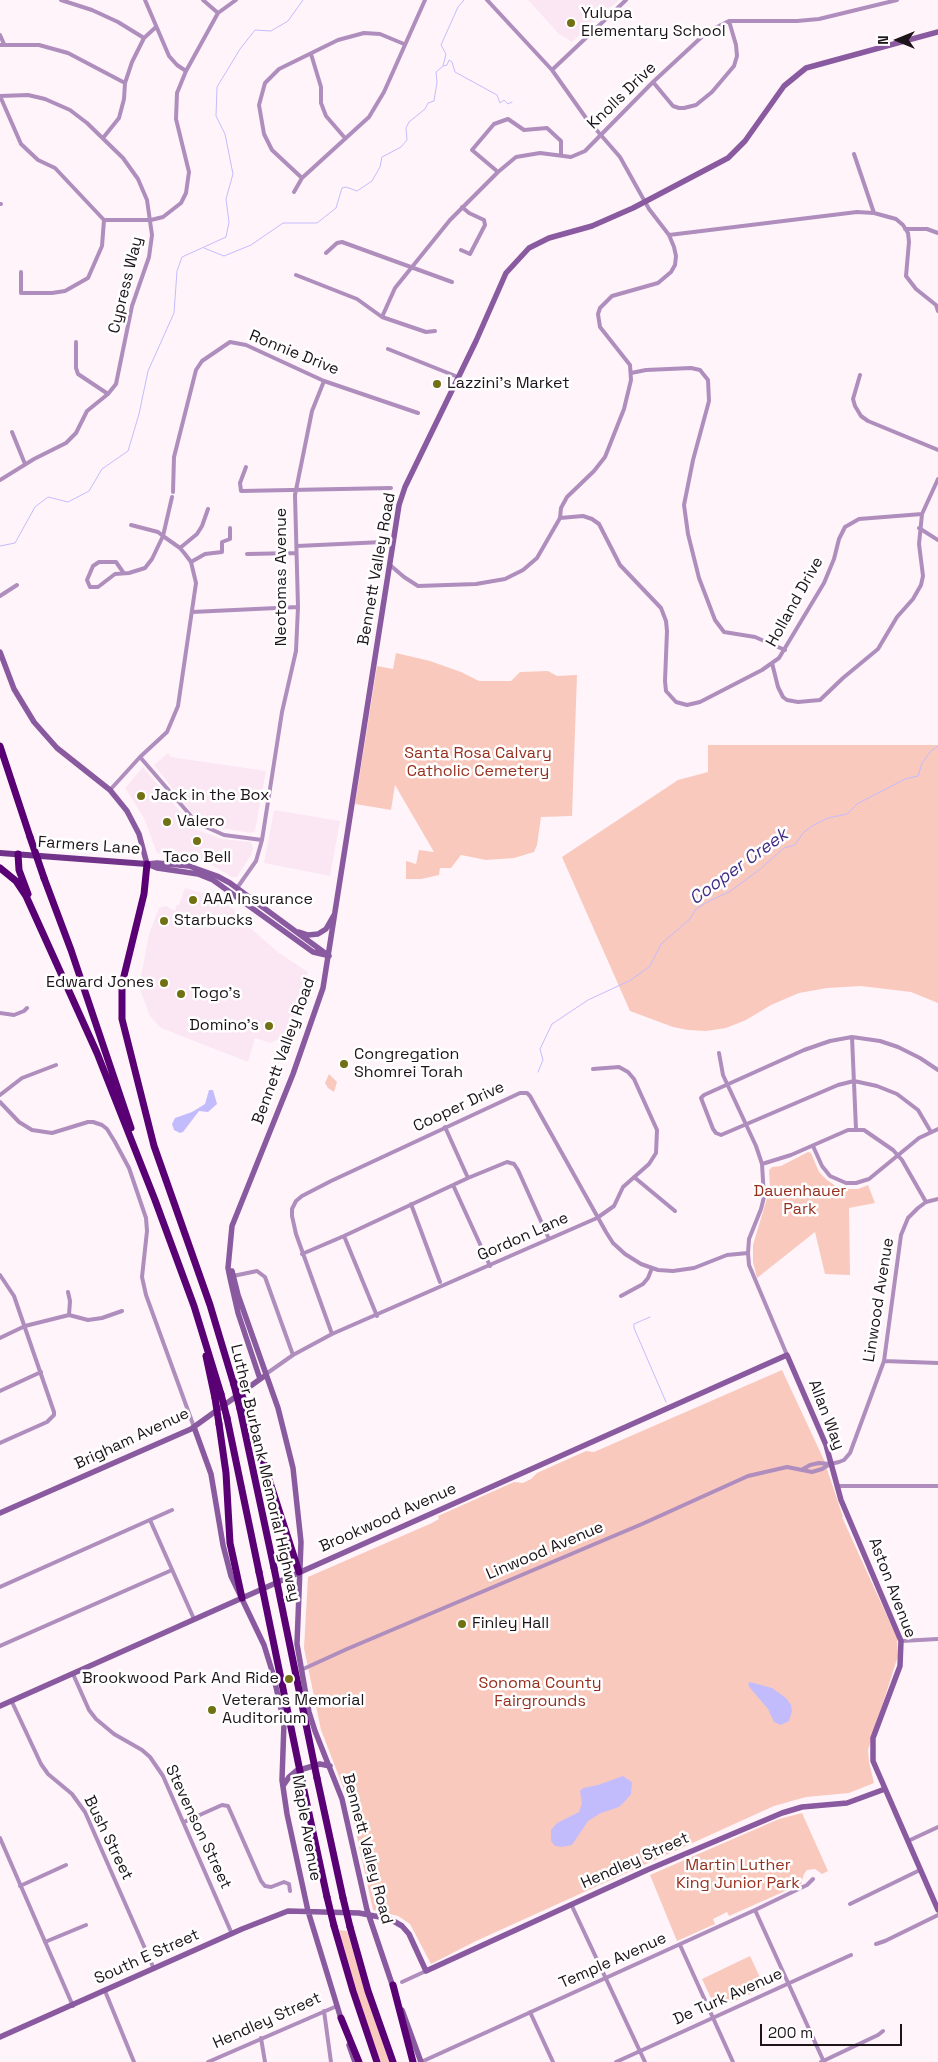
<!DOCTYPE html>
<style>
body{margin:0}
#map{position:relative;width:938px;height:2062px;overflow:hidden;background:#fff4fa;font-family:"Space Grotesk",sans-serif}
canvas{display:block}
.north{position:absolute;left:873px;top:15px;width:50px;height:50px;-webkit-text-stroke:4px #fff;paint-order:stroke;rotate:270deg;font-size:14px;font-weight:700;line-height:20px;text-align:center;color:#1d1419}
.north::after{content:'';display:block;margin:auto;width:18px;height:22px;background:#1d1419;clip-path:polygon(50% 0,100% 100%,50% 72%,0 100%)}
.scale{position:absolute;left:760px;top:2024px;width:142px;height:22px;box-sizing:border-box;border:2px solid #1d1419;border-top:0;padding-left:6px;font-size:15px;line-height:18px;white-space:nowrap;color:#1d1419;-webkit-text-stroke:4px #fff;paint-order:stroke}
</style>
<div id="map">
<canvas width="938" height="2062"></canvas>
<div class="north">N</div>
<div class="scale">200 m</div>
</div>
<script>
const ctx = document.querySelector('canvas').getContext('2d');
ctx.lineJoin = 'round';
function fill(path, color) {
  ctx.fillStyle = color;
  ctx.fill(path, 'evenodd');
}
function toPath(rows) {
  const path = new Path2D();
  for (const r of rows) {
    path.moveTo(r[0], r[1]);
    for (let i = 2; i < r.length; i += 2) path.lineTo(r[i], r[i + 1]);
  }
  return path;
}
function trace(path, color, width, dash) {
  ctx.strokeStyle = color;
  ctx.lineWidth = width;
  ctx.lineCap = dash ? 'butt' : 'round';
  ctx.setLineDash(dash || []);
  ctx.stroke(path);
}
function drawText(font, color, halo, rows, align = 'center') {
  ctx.font = font + ' "Space Grotesk",sans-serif';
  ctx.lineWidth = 5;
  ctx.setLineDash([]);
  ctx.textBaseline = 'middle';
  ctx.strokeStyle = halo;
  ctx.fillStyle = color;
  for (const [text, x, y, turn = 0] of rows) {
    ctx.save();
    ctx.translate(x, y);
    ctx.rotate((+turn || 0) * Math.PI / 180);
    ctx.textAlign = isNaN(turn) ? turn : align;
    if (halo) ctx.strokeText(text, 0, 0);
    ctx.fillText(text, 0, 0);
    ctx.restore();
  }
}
fill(toPath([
 [528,0,619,0,572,42,559,34],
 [168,753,171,757,266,771,255,831,251,833,220,828,198,818,190,811,154,765],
 [143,767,195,829,222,839,251,842,253,849,251,855,237,877,232,877,212,865,196,859,157,853,144,818,125,788],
 [274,810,340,821,330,876,264,863],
 [185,888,218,897,233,909,239,918,279,953,308,972,300,998,302,1000,290,1034,270,1043,255,1038,248,1062,161,1028,150,1016,139,987,149,934,159,908,166,906,175,911,177,905,179,905]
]), '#fbe7f3');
fill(toPath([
 [396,653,430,661,461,672,479,681,511,681,520,672,548,671,557,676,577,675,572,816,541,817,537,845,534,852,514,858,486,860,461,855,451,868,440,868,439,875,421,879,406,879,406,861,416,864,419,850,434,852,395,785,391,810,355,804,377,666,393,669],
 [708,745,938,745,938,1003,911,992,861,986,827,988,799,993,771,1005,746,1020,726,1028,706,1031,688,1030,673,1027,630,1011,562,857,678,780,708,772],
 [329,1074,337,1082,334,1092,328,1088,325,1083],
 [808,1152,811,1153,819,1172,827,1180,836,1186,848,1189,858,1189,868,1185,875,1203,849,1208,850,1275,825,1274,815,1232,757,1278,753,1262,753,1245,770,1188,769,1170,772,1167,781,1166],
 [782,1370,824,1460,843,1517,842,1517,897,1638,898,1656,868,1750,869,1762,874,1783,849,1793,806,1797,774,1806,476,1941,431,1964,410,1924,398,1916,373,1910,350,1805,321,1730,304,1648,308,1577,432,1523,439,1519,438,1516,514,1482,523,1483,531,1479,537,1473,586,1451,594,1452],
 [802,1813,828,1871,822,1874,815,1869,807,1870,804,1874,801,1884,729,1916,727,1912,713,1919,715,1924,677,1941,650,1875,779,1819],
 [339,1930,347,1931,365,1992,389,2062,381,2062,361,2006],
 [750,1956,765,1988,716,2009,702,1979]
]), '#fac9be');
fill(toPath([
 [209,1090,213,1090,217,1104,208,1112,199,1111,183,1132,180,1133,174,1130,172,1124,175,1118,192,1112,205,1104],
 [750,1682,772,1688,786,1698,791,1705,792,1711,789,1721,781,1725,774,1722,768,1709,750,1688,748,1684],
 [623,1776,632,1782,631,1794,626,1800,619,1807,601,1813,588,1821,572,1845,562,1847,555,1846,551,1841,551,1830,557,1823,579,1812,582,1803,580,1791,583,1788,598,1785]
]), '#c3bcfc');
trace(toPath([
 [443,66,447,65,449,60,452,62,455,72,497,95,500,103,504,100,508,104,512,102],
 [204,248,224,256,251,245,283,223,317,223,336,208,342,188,346,187,357,191,372,181,380,167,382,157,401,147,407,140,406,128,409,122,425,109,428,103,434,101,437,82,436,72,443,66,446,54,441,45,458,7,464,0],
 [0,546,15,543,35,507,48,497,68,502,89,491,102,469,128,451,139,414,148,371,174,313,177,271,182,257,226,237,229,222,226,199,233,174,225,134,216,116,217,87,240,49,255,30,271,31,288,21,303,0],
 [538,1072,543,1060,540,1049,552,1024,588,1000,631,980,650,966,661,944,690,919,696,909,709,901,729,892,759,870,784,848,795,845,803,833,812,826,828,818,847,814,857,804,905,779,918,776,922,763,931,751,938,746],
 [650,1317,634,1324,634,1328,666,1402]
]), '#c3bcfc', 1);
trace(toPath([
 [61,0,92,10,118,22,144,38],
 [145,0,169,56,177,65,186,71],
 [203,0,218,13],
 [0,35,4,44],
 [0,45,39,45,68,53,125,83],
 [311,54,321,87,321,103,326,116,345,138],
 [552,70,626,0],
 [653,82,673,106,679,108,684,108,696,105,712,92,734,66,737,56,736,45,729,21],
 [0,96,28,95,45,99,70,110,87,123,123,158,138,179,147,200,152,235,149,257,132,306,116,384,108,394,87,411,76,433,66,443,34,459,0,480],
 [0,96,21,144,38,160,55,168,104,220,102,246,88,278,65,291,52,293,21,293,21,272],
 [103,138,119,118,124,99,125,83,132,62,144,38,156,27],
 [854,154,874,213],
 [498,172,472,150,494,124,508,119,524,130,547,128,561,141,561,155],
 [302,178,272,150,264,134,259,105,265,83,279,69,338,40,364,33,380,34,404,44],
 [294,192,302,178,369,117,384,92,425,0],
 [0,204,1,204],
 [104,220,151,220,163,217,181,203,186,193,189,172,176,119,177,93,186,71,218,13,236,0],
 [905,229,927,229,938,233],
 [669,235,857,212,874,213,896,219,903,225,908,233,909,242,906,276,916,289,936,305,938,311],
 [461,250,470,254,485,225,484,220,469,213,462,207],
 [326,253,337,243,342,242,452,282],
 [296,275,357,299,382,317,426,332,435,331],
 [382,317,395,288,450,220,498,172,516,157,540,153,571,157,585,151,653,82,707,32,729,21,797,21,819,19,897,0],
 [76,342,76,368,78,374,108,394],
 [388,349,458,377],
 [631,373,646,370,691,368,700,370,708,380,709,401,693,460,684,505,688,534,699,578,715,620,724,632,755,637,785,650],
 [860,375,853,399,855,406,861,416,868,421,938,450],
 [12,432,25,464],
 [246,467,240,483,241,491,391,488],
 [173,492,174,457,196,370,202,361,230,342,246,345,324,381,418,413],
 [560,518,583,516,592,519,599,524,620,565,661,608,666,621,667,631,665,681,666,691,676,702,687,705,700,702,762,670,779,658,824,583,834,559,839,539,845,527,859,519,922,514,938,479],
 [919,528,938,540],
 [297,546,383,542],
 [180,548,197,534,202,526,208,509],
 [247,554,296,553],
 [191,562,205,554,222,552,222,542,230,539,230,528],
 [390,565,404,577,418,586,476,584,505,579,523,570,537,558,560,518,561,508,567,497,594,471,605,457,624,409,631,380,630,365,600,327,598,314,600,308,612,296,658,283,671,272,675,265,676,256,674,247,669,235,649,209,620,157,586,118,552,70,487,0],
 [123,572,116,562,99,562,93,566,87,580,90,587,98,587,115,574,129,573,145,568,152,559,163,536,158,532,131,525],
 [0,596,17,585],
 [192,612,298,607],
 [772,663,778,687,783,697,787,700,798,702,820,700,843,678,878,649,897,617,913,599,921,585,923,576,919,544,922,514],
 [140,757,197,823,224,835,262,840],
 [110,790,140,757,167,732,178,706,196,583,191,562,185,554,180,548,163,536,172,497],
 [237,888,256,861,262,840,282,712,296,651,298,607,295,495,312,411,324,381],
 [0,1013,14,1015,24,1011,27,1008],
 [852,1037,856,1129],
 [719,1053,723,1075,756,1146,762,1164,764,1197,761,1209,749,1239,748,1253,749,1265,787,1355],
 [0,1095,22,1078,56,1065],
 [0,1102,19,1122,32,1130,52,1133,88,1122,93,1122,102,1125,107,1129,115,1142,129,1168,146,1218,147,1231,142,1277,146,1295,194,1427],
 [445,1127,468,1178],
 [931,1132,918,1110,897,1094,877,1086,854,1081,838,1085,721,1135,716,1133,713,1129,701,1098,704,1095,804,1050,830,1041,852,1037,880,1041,898,1047,920,1058,938,1070],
 [813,1146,822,1166,830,1176,846,1183,856,1183,869,1179,919,1138,938,1129],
 [762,1164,791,1155,848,1130,864,1130,893,1150,902,1160,926,1202],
 [634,1177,675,1211],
 [453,1185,490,1266],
 [411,1204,440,1282],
 [344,1236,377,1316],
 [302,1254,344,1236,468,1178,507,1162,514,1164,518,1170,549,1239],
 [0,1275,14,1296,54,1412,54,1415,47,1422,0,1443],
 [233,1276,257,1271,265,1277,293,1355],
 [68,1292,70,1301,69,1315],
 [621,1296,643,1284,648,1278,652,1268],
 [332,1334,296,1234,292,1216,292,1209,296,1201,302,1196,331,1181,520,1093,527,1093,530,1096,606,1232,613,1243,625,1254,641,1264,658,1270,673,1271,694,1268,727,1255,748,1253],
 [0,1338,25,1326,69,1315,88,1320,102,1318,122,1311],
 [884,1361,938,1363],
 [266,1374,293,1355,332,1334,597,1218,614,1206,623,1187,649,1164,656,1153,657,1130,634,1079,628,1072,619,1067,593,1069],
 [0,1391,41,1372],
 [803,1469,810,1465,819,1463,830,1464,839,1462,844,1460,850,1453,884,1361,901,1235,908,1218,918,1208,926,1202,938,1199],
 [837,1486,938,1486],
 [150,1520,194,1619],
 [0,1587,172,1510],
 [901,1641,938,1639],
 [0,1646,172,1570],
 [301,1670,347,1649,642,1524,748,1476,787,1467,812,1472,822,1469,830,1464],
 [73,1674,89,1710,96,1719,114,1734,142,1750,150,1757,163,1776,232,1934],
 [12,1702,41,1764,48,1774,72,1794,85,1812,154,1969],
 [184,1822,222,1805,228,1806,261,1881,265,1886,271,1887,284,1882,289,1884,290,1891],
 [0,1838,73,2006],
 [908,1841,938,1827],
 [20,1886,66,1865],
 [571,1904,645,2062],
 [850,1904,920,1870],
 [755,1910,824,2062],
 [45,1942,86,1925],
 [876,1944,885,1941,938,1915],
 [680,1945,733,2062],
 [402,1982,426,1971],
 [105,1991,134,2062],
 [324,2011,331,2062],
 [530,2012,553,2062],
 [261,2038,265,2062],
 [208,2062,337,2006],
 [421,2062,755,1910,807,1885,813,1879],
 [616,2062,851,1955],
 [821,2062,878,2035,883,2031]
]), '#af8ebe', 4);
trace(toPath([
 [0,652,14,689,34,722,57,748,110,790,127,811,139,834,147,864],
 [147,864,157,863,189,866,217,876,230,883,329,956],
 [147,864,157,868,198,874,213,880,313,952,326,955],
 [299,932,308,935,318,934,326,929,334,915],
 [232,1271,238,1295,278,1408,293,1468,301,1542,297,1644,309,1712,315,1731,342,1799,367,1910,393,1987],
 [260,1379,238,1313,230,1278,228,1268,232,1226,293,1074,323,988,399,505,405,487,476,341,506,273,529,248,549,238,592,226,633,208,728,158,745,141,784,86,806,68,938,32],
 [194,1427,211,1474,223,1545,231,1576,264,1645,273,1674,284,1722,282,1780,287,1814,308,1911,342,2022],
 [0,1513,191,1429,263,1377],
 [0,1706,787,1355,826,1445,841,1500,901,1641,900,1666,873,1738,873,1761,938,1910],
 [283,1786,289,1777,296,1771,320,1764,330,1766],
 [402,2010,421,2062],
 [0,2037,242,1929,288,1911,359,1913,390,1919,402,1926,409,1934,426,1971,647,1870,782,1813,802,1807,847,1803,885,1789],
 [349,2045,355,2062]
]), '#8a5aa0', 5.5);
trace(toPath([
 [0,853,147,864]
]), '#703389', 6);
trace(toPath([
 [0,746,30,837],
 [18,854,19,870,28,894],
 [147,864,144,894,122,984,122,1019,154,1146,210,1305,234,1385],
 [0,868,16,881,26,896,97,1053,155,1200,194,1306,221,1394],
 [44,878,71,950,131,1128],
 [206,1356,215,1398],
 [245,1405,299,1572],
 [240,1409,274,1568],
 [227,1418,259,1572],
 [219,1424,226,1473,230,1543,242,1598],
 [317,1778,343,1898],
 [302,1781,327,1897],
 [334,1926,353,1991,377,2062],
 [350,1927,368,1991,393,2062],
 [393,1985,413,2062],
 [341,2018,359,2062]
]), '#590075', 7);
trace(toPath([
 [30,837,44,878],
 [238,1382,245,1405],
 [234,1385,240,1409],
 [221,1394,227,1418],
 [215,1398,219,1424],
 [274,1568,317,1778],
 [259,1572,302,1781],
 [327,1897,334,1926],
 [343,1898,350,1927]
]), '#590075', 7);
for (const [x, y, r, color] of [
 [571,23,5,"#717013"],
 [437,384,5,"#717013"],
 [141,796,5,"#717013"],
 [167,822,5,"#717013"],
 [197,841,5,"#717013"],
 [193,900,5,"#717013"],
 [164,921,5,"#717013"],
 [164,983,5,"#717013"],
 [181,994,5,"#717013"],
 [269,1026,5,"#717013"],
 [344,1064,5,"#717013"],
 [462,1624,5,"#717013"],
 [289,1679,5,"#717013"],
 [212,1710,5,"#717013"]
]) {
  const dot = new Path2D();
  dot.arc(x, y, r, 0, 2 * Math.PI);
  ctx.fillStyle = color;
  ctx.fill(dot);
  trace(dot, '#fff', 2);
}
drawText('16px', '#1d1419', '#fff', [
 ["Yulupa",581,14],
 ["Elementary School",581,32],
 ["Lazzini's Market",447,384],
 ["Jack in the Box",151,796],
 ["Valero",177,822],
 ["Taco Bell",197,858,"center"],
 ["AAA Insurance",203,900],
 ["Starbucks",174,921],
 ["Edward Jones",154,983,"right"],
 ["Togo's",191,994],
 ["Domino's",259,1026,"right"],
 ["Congregation",354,1055],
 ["Shomrei Torah",354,1073],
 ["Finley Hall",472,1624],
 ["Brookwood Park And Ride",279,1679,"right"],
 ["Veterans Memorial",222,1701],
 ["Auditorium",222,1719]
], 'left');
drawText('16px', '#1d1419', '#fff', [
 ["Knolls Drive",622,96,-44],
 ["Cypress Way",126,285,-76],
 ["Ronnie Drive",294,353,22],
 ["Bennett Valley Road",377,569,-80],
 ["Neotomas Avenue",282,577,-90],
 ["Holland Drive",795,602,-61],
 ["Farmers Lane",89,846,4],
 ["Bennett Valley Road",284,1051,-70],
 ["Cooper Drive",459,1107,-25],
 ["Gordon Lane",523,1237,-24],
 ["Linwood Avenue",879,1300,-81],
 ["Allan Way",826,1415,69],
 ["Brigham Avenue",132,1439,-25],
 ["Luther Burbank Memorial Highway",265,1473,77],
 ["Brookwood Avenue",388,1518,-24],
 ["Linwood Avenue",545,1551,-23],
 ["Aston Avenue",892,1588,69],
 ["Stevenson Street",198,1827,65],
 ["Maple Avenue",306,1828,80],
 ["Bush Street",108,1838,64],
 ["Bennett Valley Road",367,1849,75],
 ["Hendley Street",635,1861,-24],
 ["South E Street",147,1957,-24],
 ["Temple Avenue",613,1961,-24],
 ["De Turk Avenue",728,1997,-24],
 ["Hendley Street",267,2021,-24]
]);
drawText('16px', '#962f1e', '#fff', [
 ["Santa Rosa Calvary",478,754],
 ["Catholic Cemetery",478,772],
 ["Dauenhauer",800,1192],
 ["Park",800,1210],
 ["Sonoma County",540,1684],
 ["Fairgrounds",540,1702],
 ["Martin Luther",738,1866],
 ["King Junior Park",738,1884]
]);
drawText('italic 18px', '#442e88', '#fff', [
 ["Cooper Creek",739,867,-36]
]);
</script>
